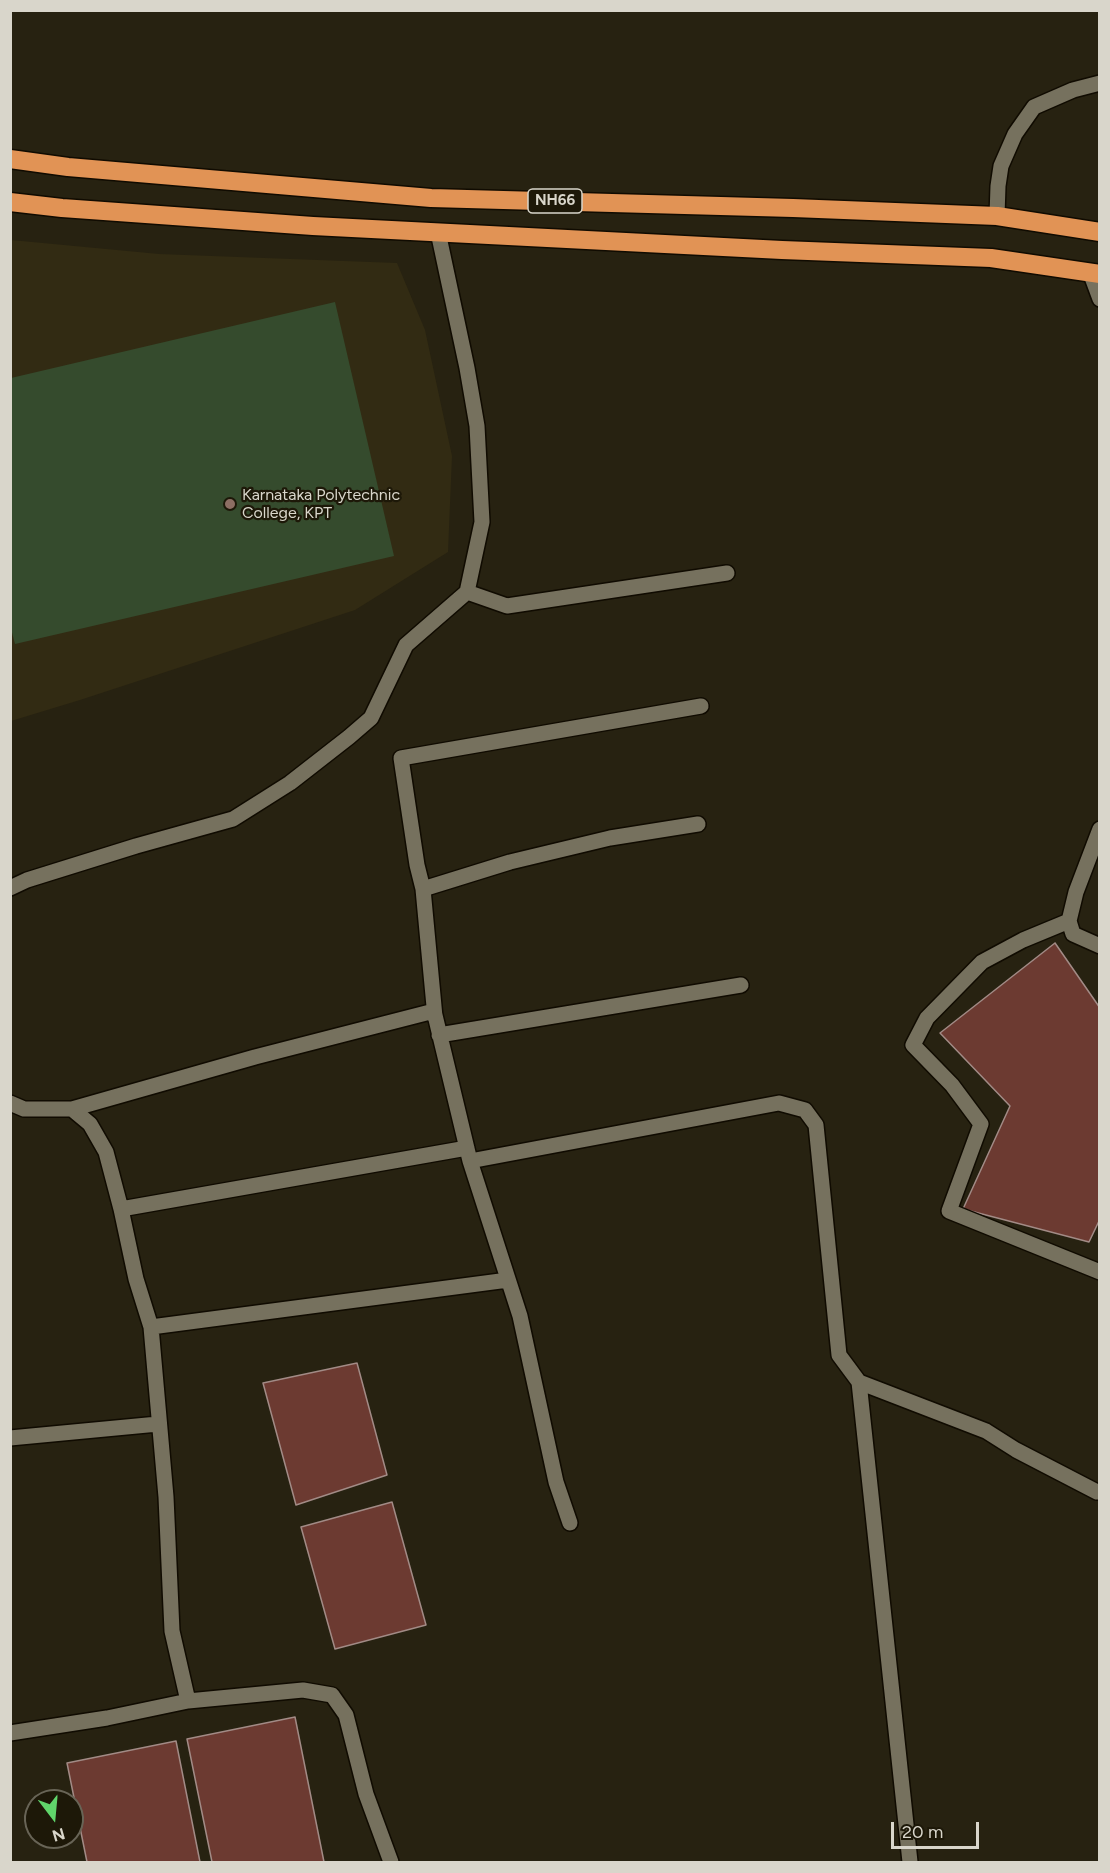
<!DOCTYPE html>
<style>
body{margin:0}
#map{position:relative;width:1110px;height:1873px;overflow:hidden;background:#272211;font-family:Figtree,sans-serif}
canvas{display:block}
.frame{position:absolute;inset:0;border:12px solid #d9d6cb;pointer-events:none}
.north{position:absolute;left:24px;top:1789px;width:60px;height:60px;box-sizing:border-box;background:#1d1808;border:2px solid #686456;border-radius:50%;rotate:164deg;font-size:16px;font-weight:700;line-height:24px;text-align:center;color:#d9d6cb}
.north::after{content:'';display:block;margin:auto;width:21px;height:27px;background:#60d56b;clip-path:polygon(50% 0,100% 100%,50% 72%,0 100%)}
.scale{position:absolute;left:891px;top:1822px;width:88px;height:27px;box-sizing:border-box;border:3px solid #d9d6cb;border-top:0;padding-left:8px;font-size:18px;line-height:21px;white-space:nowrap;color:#d9d6cb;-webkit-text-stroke:4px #1d1808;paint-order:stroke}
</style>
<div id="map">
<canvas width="1110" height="1873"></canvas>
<div class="frame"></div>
<div class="north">N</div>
<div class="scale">20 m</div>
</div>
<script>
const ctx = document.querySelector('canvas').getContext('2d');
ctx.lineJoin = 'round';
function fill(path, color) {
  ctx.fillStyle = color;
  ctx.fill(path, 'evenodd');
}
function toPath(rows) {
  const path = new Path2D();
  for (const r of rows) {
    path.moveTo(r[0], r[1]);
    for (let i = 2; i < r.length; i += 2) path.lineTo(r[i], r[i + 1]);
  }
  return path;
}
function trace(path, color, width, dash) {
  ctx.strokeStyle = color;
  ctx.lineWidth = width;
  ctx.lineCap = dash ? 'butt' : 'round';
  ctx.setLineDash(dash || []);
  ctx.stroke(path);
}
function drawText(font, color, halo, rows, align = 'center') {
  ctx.font = font + ' Figtree,sans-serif';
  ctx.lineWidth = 4.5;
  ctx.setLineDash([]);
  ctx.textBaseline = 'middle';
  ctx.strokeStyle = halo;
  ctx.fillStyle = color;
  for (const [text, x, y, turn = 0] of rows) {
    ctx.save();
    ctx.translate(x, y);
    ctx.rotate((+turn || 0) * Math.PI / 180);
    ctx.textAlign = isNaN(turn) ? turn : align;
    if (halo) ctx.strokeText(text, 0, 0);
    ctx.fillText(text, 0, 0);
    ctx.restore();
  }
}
fill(toPath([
 [11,240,159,254,397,263,425,330,452,456,448,552,355,610,80,700,11,721]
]), '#322b13');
fill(toPath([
 [335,302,394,556,15,644,10,625,11,378]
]), '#354b2d');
const building = toPath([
 [1055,943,1100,1008,1100,1219,1089,1242,963,1209,1010,1106,940,1033,1055,943],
 [357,1363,387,1475,296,1505,263,1383,357,1363],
 [392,1502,426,1625,335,1649,301,1527,392,1502],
 [295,1717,324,1862,212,1862,187,1739,295,1717],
 [176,1741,200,1862,87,1862,67,1763,176,1741]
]);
fill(building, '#6c3a31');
trace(building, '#a28b86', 1.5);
const street = toPath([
 [997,216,998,186,1001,166,1015,134,1034,107,1073,90,1100,83],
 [1090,272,1100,299],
 [467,592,507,606,727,573],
 [1100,829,1076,892,1069,921,1073,934,1100,946],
 [10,888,27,880,136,846,233,819,290,783,349,737,371,718,406,645,467,592,482,522,477,426,467,368,438,232],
 [423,889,510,862,610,838,698,824],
 [1069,921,1023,940,982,962,927,1018,913,1045,952,1085,981,1124,949,1211,1100,1272],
 [435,1017,423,889,417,865,401,758,701,706],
 [439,1035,741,985],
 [10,1103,24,1109,72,1109,90,1124,106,1152,121,1209,136,1279,151,1327,166,1497,172,1631,188,1701,303,1690,332,1695,346,1715,366,1794,391,1862],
 [72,1109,255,1057,434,1011,470,1161,520,1316,556,1482,570,1523],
 [470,1161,779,1103,805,1110,816,1125,839,1355,859,1382,986,1431,1016,1450,1097,1492],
 [121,1209,467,1148],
 [151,1327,508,1280],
 [859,1382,910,1862],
 [10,1438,158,1424],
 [10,1733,107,1718,188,1701]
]);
const highway = toPath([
 [10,159,68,167,431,198,793,208,997,216,1100,232],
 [10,202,62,208,313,226,782,250,991,258,1100,274]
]);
trace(street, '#100b01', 18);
trace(highway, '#100b01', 21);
trace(street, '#76715e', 15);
trace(highway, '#e19355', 18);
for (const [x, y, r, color] of [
 [230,504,6,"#8d6e63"]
]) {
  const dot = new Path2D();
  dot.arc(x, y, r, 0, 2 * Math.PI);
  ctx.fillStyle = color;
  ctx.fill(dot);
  trace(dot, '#1d1808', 2);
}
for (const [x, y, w] of [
 [555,201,54]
]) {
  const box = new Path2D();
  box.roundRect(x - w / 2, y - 12, w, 24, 4.5);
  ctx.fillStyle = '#1d1808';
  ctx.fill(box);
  trace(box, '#d9d6cb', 1.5);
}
drawText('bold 15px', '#d9d6cb', null, [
 ["NH66",555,201]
]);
drawText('16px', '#d9d6cb', '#1d1808', [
 ["Karnataka Polytechnic",242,495],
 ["College, KPT",242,513]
], 'left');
</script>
